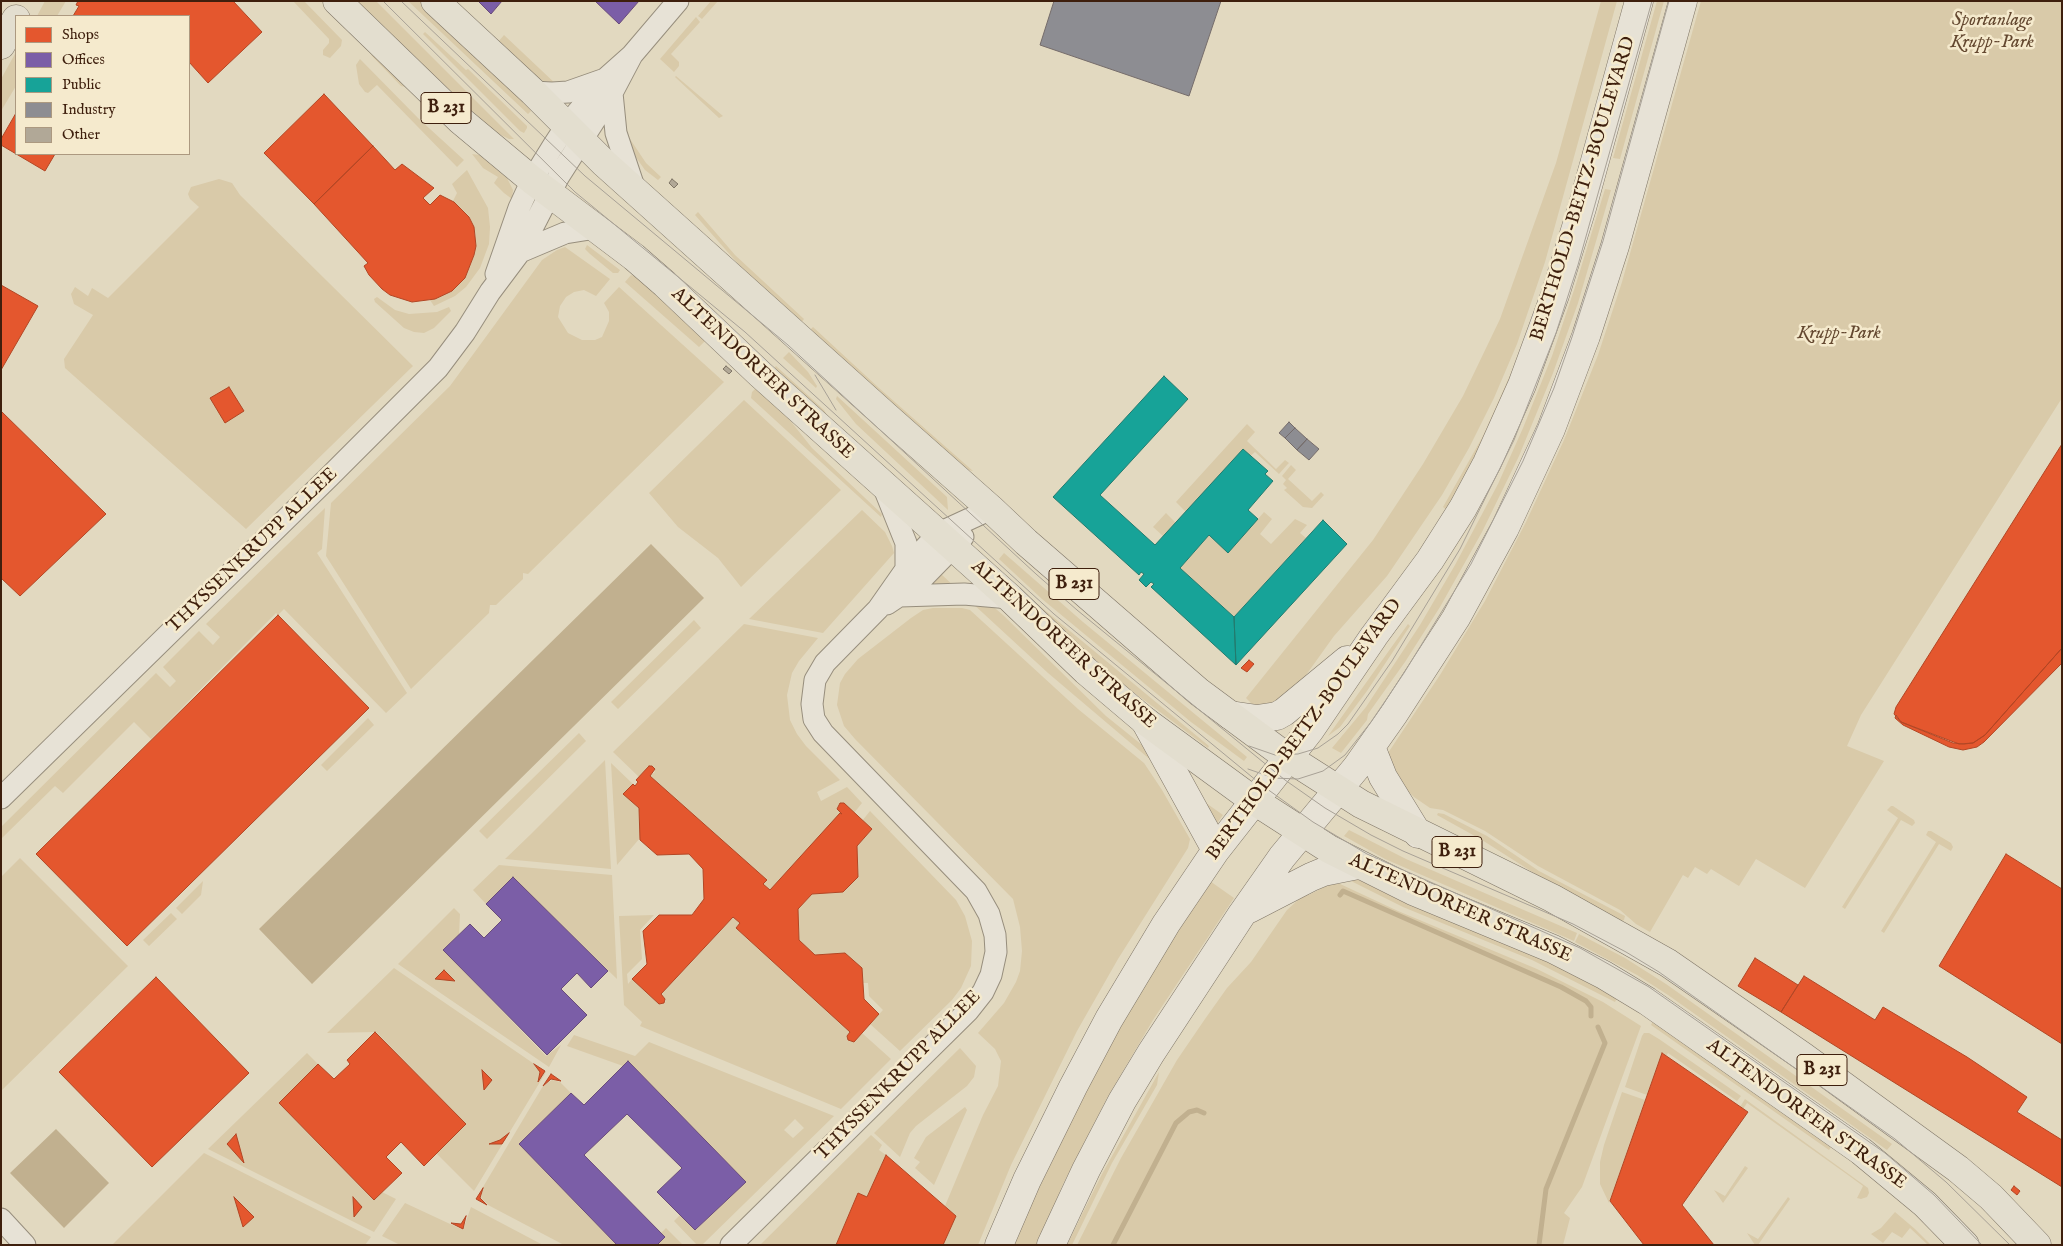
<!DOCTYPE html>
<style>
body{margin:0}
#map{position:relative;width:2063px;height:1246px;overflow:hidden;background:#e2d9c0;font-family:"IM FELL English",serif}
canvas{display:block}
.frame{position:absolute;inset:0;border:2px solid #3e1f0d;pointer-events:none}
.legend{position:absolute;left:15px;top:15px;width:175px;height:140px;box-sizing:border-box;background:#f5eacd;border:1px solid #ac9980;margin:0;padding:6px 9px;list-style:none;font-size:15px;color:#3e1f0d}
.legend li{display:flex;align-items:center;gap:10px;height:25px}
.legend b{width:25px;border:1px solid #ac9980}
</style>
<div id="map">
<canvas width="2063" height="1246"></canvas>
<div class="frame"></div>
<ul class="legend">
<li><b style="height:14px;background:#e4572e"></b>Shops</li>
<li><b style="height:14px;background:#7b5ea7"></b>Offices</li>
<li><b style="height:14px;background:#17a398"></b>Public</li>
<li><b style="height:14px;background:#8d8d92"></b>Industry</li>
<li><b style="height:14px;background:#b1a897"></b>Other</li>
</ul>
</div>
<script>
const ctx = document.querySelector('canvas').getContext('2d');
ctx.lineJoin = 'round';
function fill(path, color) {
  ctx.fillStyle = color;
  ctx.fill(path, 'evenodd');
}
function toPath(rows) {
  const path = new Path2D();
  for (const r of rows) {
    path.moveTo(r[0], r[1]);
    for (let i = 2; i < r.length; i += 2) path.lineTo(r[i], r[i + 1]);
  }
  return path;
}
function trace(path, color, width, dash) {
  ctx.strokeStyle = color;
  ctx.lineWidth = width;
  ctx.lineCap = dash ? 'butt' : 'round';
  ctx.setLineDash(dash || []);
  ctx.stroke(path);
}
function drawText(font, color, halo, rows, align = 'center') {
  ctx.font = font + ' "IM FELL English",serif';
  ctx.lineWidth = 5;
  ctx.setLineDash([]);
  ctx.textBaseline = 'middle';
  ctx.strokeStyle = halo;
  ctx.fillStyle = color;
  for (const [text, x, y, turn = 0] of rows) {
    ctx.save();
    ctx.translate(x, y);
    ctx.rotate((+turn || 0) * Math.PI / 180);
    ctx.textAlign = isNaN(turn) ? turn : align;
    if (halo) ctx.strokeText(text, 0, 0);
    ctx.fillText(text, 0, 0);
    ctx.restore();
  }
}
fill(toPath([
 [45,1,66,1,57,16,37,16],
 [293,1,304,1,342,40,341,46,330,58,323,55,323,50,329,43,329,39],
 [354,1,376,1,514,139,509,139,495,132],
 [408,1,420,1,503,77,523,99,531,111,528,114],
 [711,1,718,1,702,19,698,16],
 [1601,1,1617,1,1545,262,1517,344,1494,398,1469,448,1442,495,1387,576,1334,636,1301,682,1284,697,1269,705,1253,705,1246,698,1373,540,1423,464,1463,396,1500,319,1556,163],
 [1657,1,1664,1,1620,159,1613,158],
 [1701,1,2062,1,2062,398,1861,715,1847,746,1884,761,1805,888,1756,859,1739,886,1711,869,1707,874,1695,867,1688,878,1683,875,1650,932,1636,924,1620,910,1538,866,1485,831,1443,810,1430,808,1414,797,1400,784,1388,753,1440,675,1485,601,1526,522,1564,440,1598,355,1622,282],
 [696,17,700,22,671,54,679,62,679,66,674,72,660,59],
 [425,32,466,70,468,69,527,126,527,128,524,133,520,131,423,34],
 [504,35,558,86,549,84,540,79,498,42],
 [16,52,16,86,1,111,1,79],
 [371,55,379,57,405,87,401,86],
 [360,59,418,118,464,160,457,167,377,85,368,93,365,92,359,84,356,65],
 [676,76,723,116,719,118,675,77],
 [628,136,646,163,661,177,658,180,645,170,630,149],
 [472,154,480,155,507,178,513,190,512,199,504,193,494,183,498,177,483,168],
 [467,170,488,208,490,227,489,244,480,268,466,287,455,296,434,306,430,300,452,291,465,278,474,255,476,246,474,227,469,216,453,201,457,193,452,184],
 [219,179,232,183,240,195,413,366,246,529,65,368,64,359,93,315,74,304,71,294,75,287,88,296,92,288,108,298,199,207,190,199,188,194,191,187],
 [1605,189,1611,190,1578,303,1553,373,1519,456,1482,532,1440,607,1405,662,1368,714,1367,720,1341,753,1332,748,1366,707,1420,625,1455,565,1498,484,1523,428,1552,356,1576,284],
 [698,212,735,255,804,319,801,323,740,266,695,215],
 [587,245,620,270,618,273,613,273,590,254,585,249],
 [565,247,610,279,596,296,584,290,574,292,566,297,560,306,558,317,568,333,582,340,595,340,602,337,609,321,609,312,604,303,619,287,724,382,528,574,523,573,523,579,496,605,490,605,489,613,411,689,326,556,331,503,450,386,542,260,557,250],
 [631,275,637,277,706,340,699,347,625,282],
 [377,297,395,310,409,314,437,312,449,307,451,311,434,328,424,333,414,332,404,328,375,302,374,299],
 [813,327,879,388,973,471,968,470,809,331],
 [789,352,808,372,817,386,816,388,783,358],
 [1519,355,1512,387,1447,510,1443,507,1483,436],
 [776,366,824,410,827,415,794,391,772,371],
 [757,387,781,409,812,448,882,514,881,517,751,398,752,392],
 [837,396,947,497,948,510,856,424,836,399],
 [744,400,841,490,741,587,718,558,678,527,649,493],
 [1247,424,1255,432,1247,441,1276,469,1285,460,1289,463,1287,465,1279,474,1255,452,1186,512,1176,502],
 [1291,465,1296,470,1288,479,1312,501,1321,492,1324,495,1312,508,1303,507,1284,490,1287,488,1283,484,1286,480,1282,476],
 [325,508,322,549,317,553,407,693,386,713,284,609,278,615,276,613,151,739,134,722,63,793,55,786,1,839,1,827,156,673,170,687,176,681,163,667,199,631,213,645,220,637,206,624],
 [862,510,885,532,892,546,894,553,823,633,749,619],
 [1264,512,1272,519,1260,534,1271,544,1295,519,1307,525,1300,533,1306,538,1234,617,1180,568,1209,535,1258,519],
 [1166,513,1176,523,1163,536,1153,527],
 [1004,553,1083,622,1247,757,1244,761,1191,722,1042,599,999,559],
 [940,573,957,589,928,587],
 [1024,593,1209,746,1208,748,1128,688,1071,639],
 [971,602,989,603,1003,615,1106,716,1147,749,1153,762,1048,673],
 [933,608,962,608,970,610,1078,709,1144,763,1162,790,1190,839,1188,848,1118,959,1077,1031,1011,1165,978,1245,943,1245,956,1216,945,1206,983,1115,998,1086,1001,1061,995,1049,978,1033,1004,1003,1016,982,1020,971,1022,951,1020,927,1013,899,855,739,844,726,837,705,840,683,845,674,858,659,911,618,923,610],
 [694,620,701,628,618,709,611,702],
 [744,624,818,638,799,661,792,673,787,695,790,720,797,734,806,746,840,780,817,792,821,801,847,787,862,803,854,813,844,804,839,804,837,809,842,814,770,890,763,884,767,880,650,776,655,772,654,767,649,766,639,777,613,752],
 [1408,624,1410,626,1367,691,1340,727,1328,736],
 [368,718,374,725,327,771,321,765],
 [579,733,586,741,487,839,479,831],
 [605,760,611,869,505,859,530,835],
 [611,763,633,784,624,794,639,808,640,838,617,865],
 [1192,793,1223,815,1213,829],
 [1893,806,1914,820,1915,823,1912,826,1901,820,1845,909,1842,907,1898,818,1887,810,1891,806],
 [870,811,956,900,965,916,972,941,971,966,961,988,952,1000,900,1051,870,1024,883,1010,869,996,868,983,863,983,861,968,845,953,815,955,799,940,798,909,812,894,843,892,858,877,857,846,872,829,862,821],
 [1438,813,1444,814,1487,836,1539,871,1625,916,1624,920,1622,921,1537,875,1482,840,1437,815],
 [1349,830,1406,859,1577,933,1574,941,1385,859,1344,836],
 [1928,831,1931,831,1951,843,1953,847,1951,851,1939,844,1884,933,1881,931,1936,842,1926,835],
 [20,858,128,966,1,1091,1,877],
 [499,865,612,875,617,979,513,878,486,904,473,890],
 [1347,874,1407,903,1565,969,1617,998,1615,1002,1532,960,1403,907,1349,880],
 [1207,879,1234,898,1153,1020,1107,1098,1063,1184,1038,1245,1010,1245,1076,1101],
 [203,881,201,895,182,914,176,908],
 [1332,883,1338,883,1398,911,1537,969,1603,1002,1641,1026,1582,1187,1564,1213,1570,1218,1563,1245,1077,1245,1121,1158,1177,1060,1205,1019,1227,988,1251,962,1287,910,1308,891,1309,895],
 [454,908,460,914,459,935,443,950,546,1056,561,1045,549,1067,398,964],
 [171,913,177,919,149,946,143,940],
 [654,915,640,930,642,959,627,974,628,984,632,979,659,1004,663,1004,666,1001,661,994,733,917,740,923,736,928,850,1032,847,1036,849,1041,854,1042,862,1033,891,1059,841,1109,640,1026,642,1022,624,1005,619,916],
 [1579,934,1625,958,1666,984,1892,1144,1887,1150,1668,995,1637,975,1575,942],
 [394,968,546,1072,474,1191,436,1153,466,1124,376,1032,327,1033],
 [1653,1021,1832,1146,1829,1150,1651,1025],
 [1644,1033,1649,1033,1659,1039,1741,1096,1737,1101,1668,1053,1666,1056,1662,1053,1647,1095,1625,1087,1642,1036],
 [574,1035,635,1056,649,1042,834,1116,702,1245,697,1245,674,1221,680,1215,696,1230,745,1181,628,1061,623,1066,567,1046],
 [795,1119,804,1128,793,1138,784,1130],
 [960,1048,976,1066,974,1077,967,1086,916,1126,910,1133,900,1157,874,1133],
 [307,1053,318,1064,279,1103,374,1200,382,1192,396,1199,374,1232,208,1149],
 [1159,1072,1157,1085,1112,1163,1072,1245,1067,1245,1102,1174],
 [552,1080,560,1082,571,1093,519,1144,617,1245,564,1245,488,1205,481,1198,483,1187,543,1086],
 [1622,1092,1645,1100,1609,1203,1600,1184,1600,1162,1604,1145],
 [1745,1099,1868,1188,1869,1193,1867,1197,1861,1199,1857,1198,1863,1186,1848,1175,1747,1103,1743,1109,1740,1107],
 [965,1107,967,1110,934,1185,915,1168,920,1162,914,1158,926,1137],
 [871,1135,882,1145,879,1150,886,1155,867,1197,858,1193,836,1245,760,1245],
 [204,1153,371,1237,365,1245,112,1245],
 [1745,1166,1748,1168,1723,1203,1714,1190,1725,1196],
 [1788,1197,1790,1199,1758,1245,1755,1245,1747,1233,1758,1239],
 [405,1203,463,1230,471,1207,543,1245,400,1245,382,1236],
 [1895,1212,1915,1229,1931,1245,1928,1245,1910,1228,1902,1238,1892,1232,1883,1243,1871,1234,1881,1228],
 [666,1228,683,1245,657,1245,665,1237,661,1233]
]), '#d9caa9');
fill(toPath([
 [651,544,704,598,312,984,259,929],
 [56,1129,109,1183,64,1228,10,1173]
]), '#c1b08f');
const shops = toPath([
 [78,1,233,1,262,32,208,83,189,62,189,16,73,16,79,6,76,5,78,1],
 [324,94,373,146,314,204,264,153,324,94],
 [16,113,16,154,55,154,45,171,1,145,1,139,16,113],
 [373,146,395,170,402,164,434,188,423,198,430,205,440,195,454,202,469,217,474,227,476,246,474,255,465,278,452,291,435,299,412,302,390,295,382,289,369,275,364,266,368,263,314,204,373,146],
 [1,285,38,306,1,370,1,285],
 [229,387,244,411,225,423,210,398,229,387],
 [1,411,106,514,20,596,1,578,1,411],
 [2062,444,2062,648,1985,735,1973,743,1959,744,1901,722,1894,714,1896,707,2062,444],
 [278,615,369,708,127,946,36,854,278,615],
 [2062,648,2062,663,1984,742,1977,747,1963,750,1949,747,1903,725,1895,718,1896,715,1901,722,1953,743,1964,744,1973,743,1985,735,2062,648],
 [1249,660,1254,664,1247,672,1241,668,1249,660],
 [649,766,652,766,655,769,650,776,767,880,763,884,770,890,840,813,842,814,837,809,840,803,844,803,872,829,857,846,858,877,843,892,812,894,798,909,799,940,815,955,845,953,862,968,864,999,879,1014,854,1042,848,1040,847,1036,850,1032,736,928,740,923,733,917,661,994,665,999,664,1003,659,1004,632,979,647,964,643,931,659,915,692,915,704,899,703,869,689,854,657,855,640,840,639,808,623,794,633,784,635,786,638,782,636,780,649,766],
 [2006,854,2062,889,2062,1044,1939,966,2006,854],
 [1755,958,1798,985,1781,1012,1738,986,1755,958],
 [444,970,455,981,435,979,444,970],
 [1804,976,1875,1020,1883,1007,1967,1057,2027,1097,2017,1112,2062,1140,2062,1187,1781,1012,1804,976],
 [156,977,249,1073,152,1167,59,1072,156,977],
 [375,1032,466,1124,424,1166,401,1142,386,1157,402,1173,374,1200,279,1103,318,1064,334,1079,350,1064,347,1060,375,1032],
 [1662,1053,1748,1112,1682,1205,1714,1245,1644,1245,1610,1201,1662,1053],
 [534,1064,545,1071,538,1082,540,1072,534,1064],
 [482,1070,492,1080,484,1090,482,1070],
 [551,1074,561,1081,551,1079,543,1086,551,1074],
 [509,1133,502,1144,489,1144,500,1140,509,1133],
 [236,1134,244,1163,227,1144,236,1134],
 [886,1155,956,1216,943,1245,836,1245,858,1193,867,1197,886,1155],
 [2014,1186,2020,1191,2017,1195,2011,1190,2014,1186],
 [483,1188,480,1198,487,1205,476,1199,483,1188],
 [234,1197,254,1217,243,1227,234,1197],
 [353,1197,362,1207,354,1217,353,1197],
 [466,1216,463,1229,451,1223,461,1224,466,1216]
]);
fill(shops, '#e4572e');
trace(shops, '#b24624', 1);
const offices = toPath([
 [478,1,502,1,491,14,478,1],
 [595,1,639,1,619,24,595,1],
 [513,877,608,971,591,988,577,973,561,989,587,1015,547,1055,443,950,470,924,484,938,502,920,486,904,513,877],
 [628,1061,746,1182,695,1230,657,1192,682,1168,627,1114,584,1155,665,1237,657,1245,617,1245,519,1144,571,1093,584,1105,628,1061]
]);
fill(offices, '#7b5ea7');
trace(offices, '#694b79', 1);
const public = toPath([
 [1164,376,1188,399,1100,495,1155,545,1243,449,1268,471,1265,474,1273,481,1248,510,1258,519,1228,553,1209,535,1180,568,1234,617,1236,665,1151,587,1154,584,1151,582,1146,587,1139,580,1144,574,1141,572,1139,575,1053,497,1164,376],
 [1323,520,1347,544,1236,665,1234,617,1323,520]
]);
fill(public, '#17a398');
trace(public, '#237b6e', 1);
const industry = toPath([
 [1054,1,1221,1,1189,96,1040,45,1054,1],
 [1289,422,1295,428,1285,438,1279,433,1289,422],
 [1295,428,1307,439,1297,450,1285,438,1295,428],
 [1307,439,1319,449,1309,460,1297,450,1307,439]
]);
fill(industry, '#8d8d92');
trace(industry, '#756c6a', 1);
trace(toPath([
 [1340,895,1343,891,1561,987,1586,1001,1591,1007,1591,1016],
 [1113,1245,1176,1123,1189,1112,1197,1110,1204,1113],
 [1539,1245,1546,1189,1605,1043,1598,1027]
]), '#c1b08f', 5);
const building = toPath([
 [672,179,678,184,674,188,669,183,672,179],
 [726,366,732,371,729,374,723,369,726,366]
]);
fill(building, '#b1a897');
trace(building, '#7f7566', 1);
const minor = toPath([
 [533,92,552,93,568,92,605,79],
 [612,93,616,133,635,190],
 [520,252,565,233,596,228],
 [496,274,519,208,532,180,553,146,566,126,605,79,632,55,678,1],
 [884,488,906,543,906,569],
 [900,596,964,594,1010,598],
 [887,604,917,584,963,537],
 [1,798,329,477,438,368,465,332,490,292,520,252,559,176,612,93,632,55],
 [1,1219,25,1245],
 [731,1245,968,1011,983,992,991,975,996,952,995,935,989,914,976,891,823,733,814,719,812,704,815,680,825,663,878,609,906,569,923,550,939,533,991,509]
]);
const secondary = toPath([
 [1230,715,1257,719,1277,716,1284,712,1347,660],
 [1145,721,1216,850],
 [1371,747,1383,777,1418,834],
 [1249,909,1311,877,1323,872,1358,865],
 [999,1245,1027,1180,1073,1087,1109,1019,1166,924,1216,850,1310,730,1374,636,1430,560,1463,508,1487,463,1522,385,1555,295,1582,208,1639,1],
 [1051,1245,1086,1170,1122,1101,1151,1053,1242,914,1282,857,1356,768,1394,714,1456,618,1505,528,1551,429,1586,336,1615,246,1683,1]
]);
const primary = toPath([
 [337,1,460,120,532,180,634,257,665,284,760,374,1010,598,1086,671,1145,721,1253,800,1329,849,1413,891,1553,949,1604,975,1647,1001,1861,1151,1925,1204,1965,1245],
 [435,1,533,92,604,163,887,417,991,509,1026,542,1199,692,1284,755,1361,804,1552,898,1668,963,1804,1057,1958,1169,1991,1197,2037,1245],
 [1,45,16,19]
]);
trace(minor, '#978e7d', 23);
trace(secondary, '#7f7566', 29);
trace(primary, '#7f7566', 29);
trace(minor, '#e7e2d6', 21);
trace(secondary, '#e7e2d6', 28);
trace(primary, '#e3decf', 28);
trace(toPath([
 [383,1,575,192,745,332,1054,614,1263,786,1313,822,1367,854,1580,948,1649,987,1885,1153,1934,1195,1982,1245],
 [401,1,585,176,788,345,1036,574,1077,610,1285,780,1325,808,1371,835,1403,851,1573,924,1626,952,1659,972,1895,1139,1946,1182,2010,1245],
 [815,375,836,410],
 [1249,746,1275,755,1298,754,1318,748,1338,734,1348,724,1392,661,1460,549,1514,440,1556,333,1578,265,1652,1],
 [1248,769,1274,778,1298,779,1323,771,1345,755,1371,722,1404,673,1471,564,1523,461,1554,388,1572,337,1603,241,1669,1]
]), '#a8a196', 1);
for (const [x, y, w] of [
 [446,108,50],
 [1074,584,50],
 [1457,852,50],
 [1822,1070,50]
]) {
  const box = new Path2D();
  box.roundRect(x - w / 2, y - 15.5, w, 31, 4);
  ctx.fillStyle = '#f5eacd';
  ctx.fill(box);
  trace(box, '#3e1f0d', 1);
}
drawText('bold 18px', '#3e1f0d', null, [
 ["B 231",446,108],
 ["B 231",1074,584],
 ["B 231",1457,852],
 ["B 231",1822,1070]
]);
drawText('italic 19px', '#63472f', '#f5eacd', [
 ["Sportanlage",1992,21],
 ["Krupp-Park",1992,43],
 ["Krupp-Park",1839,334]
]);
drawText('19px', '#3e1f0d', '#f5eacd', [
 ["BERTHOLD-BEITZ-BOULEVARD",1584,189,-73],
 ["ALTENDORFER STRASSE",762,374,43],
 ["THYSSENKRUPP ALLEE",253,551,-44],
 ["ALTENDORFER STRASSE",1063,645,42],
 ["BERTHOLD-BEITZ-BOULEVARD",1305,730,-54],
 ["ALTENDORFER STRASSE",1460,909,24],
 ["THYSSENKRUPP ALLEE",899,1076,-46],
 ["ALTENDORFER STRASSE",1806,1115,36]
]);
</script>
